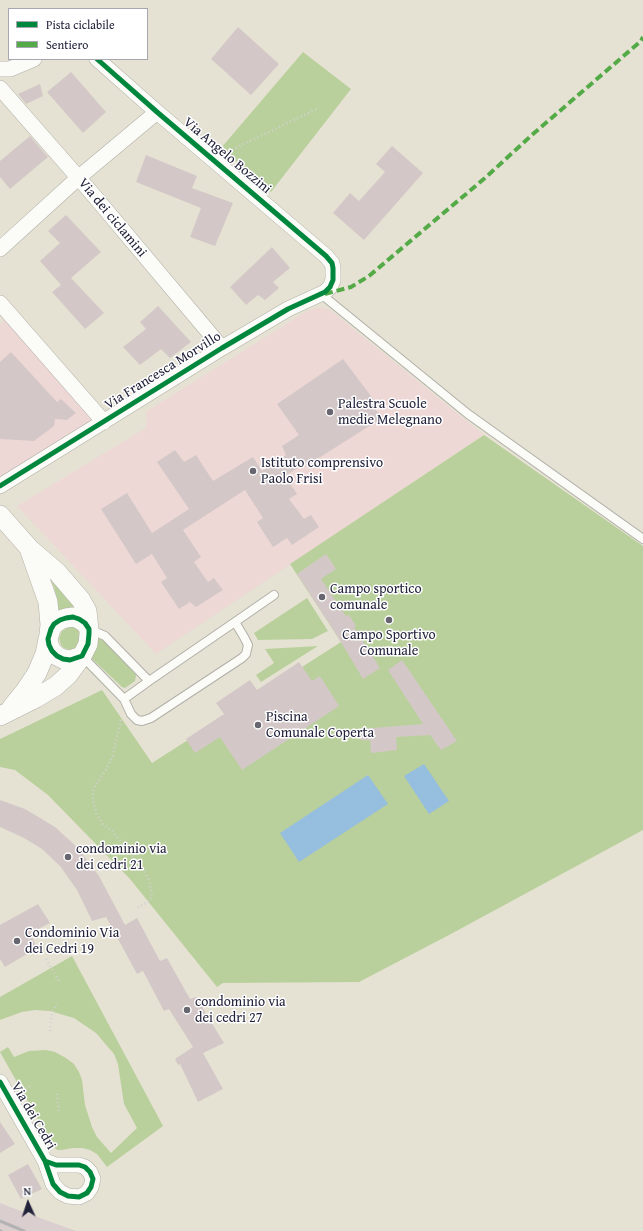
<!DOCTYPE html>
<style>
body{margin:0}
#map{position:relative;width:643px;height:1231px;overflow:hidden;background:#e5e2d3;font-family:"Gentium Book Plus",serif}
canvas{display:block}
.legend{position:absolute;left:8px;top:8px;width:140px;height:52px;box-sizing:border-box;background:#fff;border:1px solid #a7a7b1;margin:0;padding:5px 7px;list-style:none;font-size:12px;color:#22223b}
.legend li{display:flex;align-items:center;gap:8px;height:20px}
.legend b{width:20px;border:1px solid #a7a7b1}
.north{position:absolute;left:8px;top:1183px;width:40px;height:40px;-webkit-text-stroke:3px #fff;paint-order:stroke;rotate:357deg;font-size:11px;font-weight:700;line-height:16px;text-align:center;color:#22223b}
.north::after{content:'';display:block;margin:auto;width:14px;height:18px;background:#22223b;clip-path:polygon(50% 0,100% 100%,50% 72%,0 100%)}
</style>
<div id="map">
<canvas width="643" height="1231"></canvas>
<ul class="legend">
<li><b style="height:5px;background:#00873e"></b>Pista ciclabile</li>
<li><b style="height:5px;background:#53aa46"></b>Sentiero</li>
</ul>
<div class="north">N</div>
</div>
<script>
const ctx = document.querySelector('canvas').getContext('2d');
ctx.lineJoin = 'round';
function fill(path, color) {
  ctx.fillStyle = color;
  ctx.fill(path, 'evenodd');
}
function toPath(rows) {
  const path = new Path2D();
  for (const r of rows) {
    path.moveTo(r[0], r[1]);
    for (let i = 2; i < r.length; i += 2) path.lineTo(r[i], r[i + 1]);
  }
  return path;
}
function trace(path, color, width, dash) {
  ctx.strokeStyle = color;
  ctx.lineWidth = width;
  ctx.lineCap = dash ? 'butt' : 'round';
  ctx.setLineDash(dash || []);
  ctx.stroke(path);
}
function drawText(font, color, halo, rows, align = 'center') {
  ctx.font = font + ' "Gentium Book Plus",serif';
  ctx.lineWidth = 3;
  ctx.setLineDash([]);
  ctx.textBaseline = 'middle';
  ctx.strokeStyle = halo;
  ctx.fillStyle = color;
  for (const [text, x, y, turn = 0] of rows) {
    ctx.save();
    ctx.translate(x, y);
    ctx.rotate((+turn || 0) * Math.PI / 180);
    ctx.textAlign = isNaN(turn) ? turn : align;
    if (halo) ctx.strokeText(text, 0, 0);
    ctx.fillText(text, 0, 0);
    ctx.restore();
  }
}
fill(toPath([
 [315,308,323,308,330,310,484,435,156,654,17,506,146,428,147,411,307,311],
 [8,317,98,421,0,482,0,324]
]), '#eed8d6');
fill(toPath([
 [0,1203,10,1207,76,1231,0,1231]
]), '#dacecf');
fill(toPath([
 [303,52,351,89,271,192,221,148],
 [484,435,643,546,643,830,449,935,359,982,223,983,217,987,130,879,48,795,15,770,0,767,0,739,102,690,152,763,341,642,290,564],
 [49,577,66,592,78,613,60,614,54,587],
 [307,598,328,631,312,639,258,640,254,633],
 [71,626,75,627,80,631,78,647,71,650,64,648,61,645,59,638,62,631],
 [95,636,106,642,136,675,135,681,125,688,122,687,90,657],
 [318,646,261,682,256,675,274,663,265,649],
 [72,956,163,1126,107,1167,97,1154,90,1150,82,1148,73,1148,62,1150,57,1150,53,1146,0,1052,8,1047,14,1057,29,1051,46,1050,55,1052,66,1058,74,1064,79,1072,82,1080,85,1105,92,1127,97,1137,111,1153,137,1128,124,1104,118,1064,114,1054,96,1033,74,1018,50,1011,35,1010,22,1012,0,1020,0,997]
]), '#bad09c');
fill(toPath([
 [424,764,449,801,429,814,404,776],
 [368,775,388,804,299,862,280,833]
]), '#95bedf');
fill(toPath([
 [238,27,279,64,251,95,211,59],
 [71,72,106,112,83,133,47,92],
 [40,84,43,96,26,104,18,94],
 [30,136,48,157,10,189,0,177,0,161],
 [392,146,423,173,364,240,333,213,350,193,359,201,385,172,376,164],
 [146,155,197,176,192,188,233,203,215,246,190,237,201,208,136,182],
 [66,215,101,252,71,278,104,313,85,329,52,292,61,285,40,261,60,243,48,231],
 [272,247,290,268,273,282,279,288,265,300,258,295,246,305,230,287],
 [158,306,191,342,170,358,161,349,140,365,123,347,146,329,140,322],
 [11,352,57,402,61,399,76,413,67,420,55,419,54,426,34,441,0,439,0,362],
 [343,359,377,404,374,407,382,418,314,461,312,459,285,476,297,494,289,499,304,519,311,515,319,527,292,545,287,538,273,547,257,522,263,518,245,490,183,530,201,557,194,562,208,582,214,578,223,590,196,607,190,602,179,609,161,582,167,578,152,554,136,564,101,509,127,493,152,533,189,509,157,462,175,450,184,462,196,455,213,481,253,457,262,471,286,455,282,446,299,435,277,404],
 [326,554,336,569,321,579,346,616,349,615,356,626,354,627,380,668,363,679,338,637,297,574],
 [402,660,457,741,441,750,430,735,396,737,397,750,371,753,370,740,361,740,361,729,423,724,388,670],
 [299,662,312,681,320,676,339,706,242,770,220,737,195,753,186,739,224,714,216,703,250,680,257,690],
 [0,800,25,809,55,827,77,847,99,876,125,925,137,918,160,961,167,958,190,999,196,997,224,1043,203,1053,223,1089,198,1102,180,1064,178,1065,175,1059,193,1047,169,1009,164,1011,143,971,137,974,106,917,92,921,77,890,60,866,42,849,24,838,0,827],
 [38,904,50,923,30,933,37,948,5,967,0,959,0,925],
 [0,1122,15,1144,0,1153],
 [28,1164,42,1189,21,1199,8,1175]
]), '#d3c8c7');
const service = toPath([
 [321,294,468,414,643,539],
 [235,622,244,637,248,645,246,654,242,658,151,718,142,721,137,720,131,714,124,699,149,681,235,622,274,595],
 [89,629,105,636,149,681],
 [82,656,124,699]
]);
const minor = toPath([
 [0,69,10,69,34,59],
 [0,88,90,191,222,348],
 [0,249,78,178,157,112],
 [0,303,104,422],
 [0,486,222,348,288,309,325,292,330,287,333,280,333,268,332,263,326,256,157,112,97,59],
 [0,1082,45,1161,53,1184,60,1192,68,1196,79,1197,87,1193,91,1187,93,1179,90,1172,85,1167,79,1165,56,1165,45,1161]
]);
const tertiary = toPath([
 [0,515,30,549,57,572,81,600,87,611,89,629],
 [30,551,48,602,50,625,49,634],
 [73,617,79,619,85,623,89,629,89,634,88,644,82,656,70,660,63,659,57,656,52,651,49,645,48,639,51,629,54,624,60,620,66,618,73,617],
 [12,707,25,691,37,673,45,654,48,639],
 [0,716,36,698,56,686,68,675,82,656]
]);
trace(service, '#b1afa8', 10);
trace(minor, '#b1afa8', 16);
trace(tertiary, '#b1afa8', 20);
trace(toPath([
 [225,153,319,108],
 [121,720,113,755,106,770,96,784,93,792,93,801,96,813,103,824,116,835,142,868,149,880,152,897,149,901,137,908],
 [46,959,59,981],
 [50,1031,52,1012,57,1004],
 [22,1091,32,1085],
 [57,1094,59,1114]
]), '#d1d1cf', 2.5, [1, 3]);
trace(service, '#fbfbf8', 8);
trace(minor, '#fbfbf8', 15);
trace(tertiary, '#fbfbf8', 19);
trace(toPath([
 [0,1221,24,1231],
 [0,1231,1,1231]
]), '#b3b2b4', 3);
trace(toPath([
 [325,294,351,287,369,276,485,178,533,134,641,41,643,37]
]), '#53aa46', 4, [8, 4]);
trace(toPath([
 [0,486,222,348,288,309,325,292,330,287,333,280,333,268,332,263,326,256,157,112,97,59],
 [73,617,79,619,85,623,89,629,89,634,88,644,82,656,70,660,63,659,57,656,52,651,49,645,48,639,51,629,54,624,60,620,66,618,73,617],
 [0,1082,45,1161,53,1184,60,1192,68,1196,79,1197,87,1193,91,1187,93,1179,90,1172,85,1167,79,1165,56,1165,45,1161]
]), '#00873e', 5);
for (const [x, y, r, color] of [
 [330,412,4,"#666570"],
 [253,471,4,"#666570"],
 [322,597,4,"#666570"],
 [389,620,4,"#666570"],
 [258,725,4,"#666570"],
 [68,857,4,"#666570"],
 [17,941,4,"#666570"],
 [187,1010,4,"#666570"]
]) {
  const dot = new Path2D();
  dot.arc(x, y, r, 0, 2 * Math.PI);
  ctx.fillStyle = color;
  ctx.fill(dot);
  trace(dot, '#fff', 1.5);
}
drawText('14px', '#22223b', '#fff', [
 ["Via Angelo Bozzini",227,156,40],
 ["Via dei ciclamini",112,218,50],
 ["Via Francesca Morvillo",163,371,-32],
 ["Via dei Cedri",33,1116,60]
]);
drawText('14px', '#22223b', '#fff', [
 ["Palestra Scuole",338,404],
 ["medie Melegnano",338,420],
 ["Istituto comprensivo",261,463],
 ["Paolo Frisi",261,479],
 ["Campo sportico",330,589],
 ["comunale",330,605],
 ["Campo Sportivo",389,635,"center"],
 ["Comunale",389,651,"center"],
 ["Piscina",266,717],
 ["Comunale Coperta",266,733],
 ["condominio via",76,849],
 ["dei cedri 21",76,865],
 ["Condominio Via",25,933],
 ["dei Cedri 19",25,949],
 ["condominio via",195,1002],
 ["dei cedri 27",195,1018]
], 'left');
</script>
